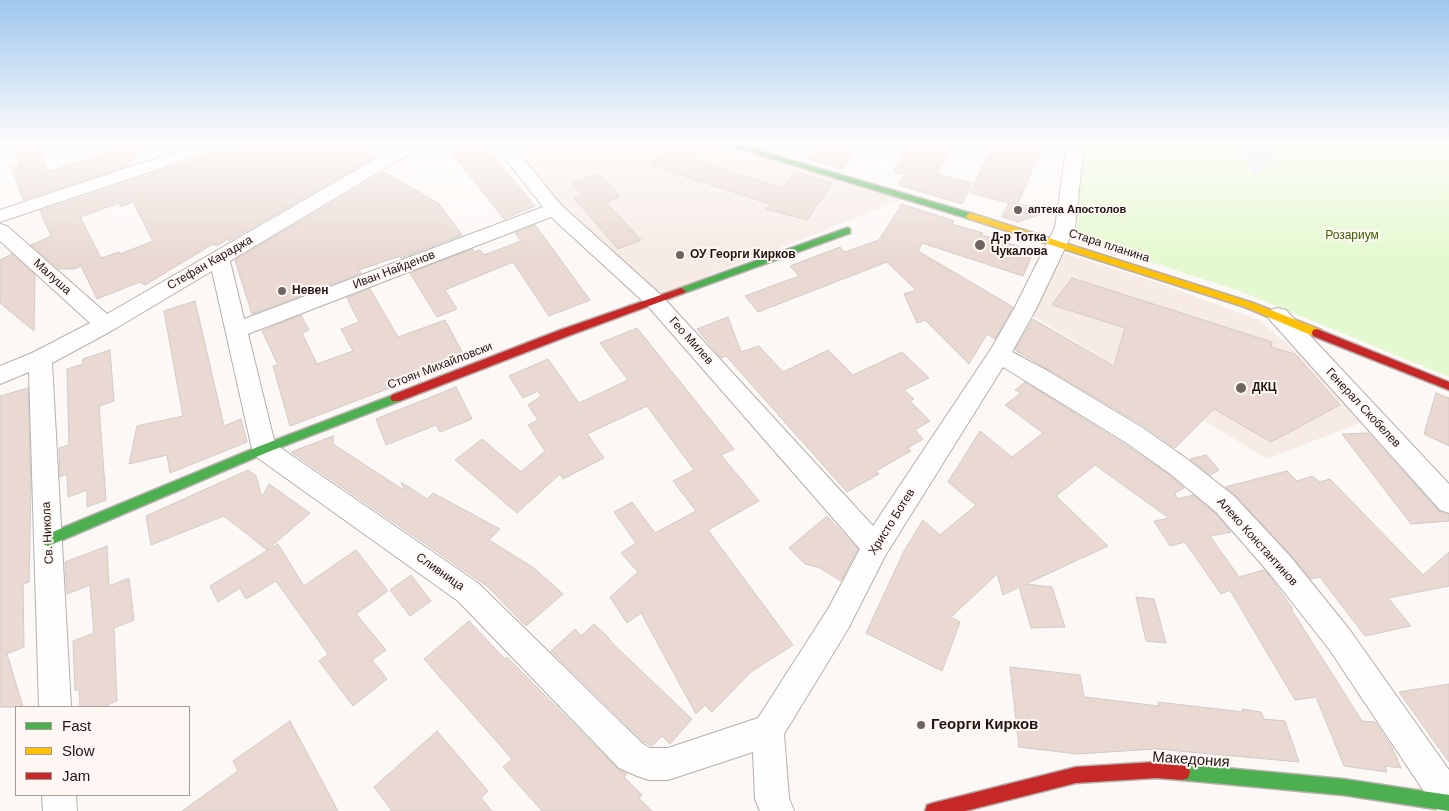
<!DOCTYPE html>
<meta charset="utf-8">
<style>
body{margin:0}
#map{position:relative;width:1449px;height:811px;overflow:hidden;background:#fcf8f6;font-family:Arial,sans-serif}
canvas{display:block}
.legend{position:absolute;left:15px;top:706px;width:175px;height:90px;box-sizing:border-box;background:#fef7f4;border:1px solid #a69d99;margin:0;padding:6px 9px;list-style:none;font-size:15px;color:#221510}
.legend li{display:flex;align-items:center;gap:10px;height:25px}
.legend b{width:25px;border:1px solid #a69d99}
</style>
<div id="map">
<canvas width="1449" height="811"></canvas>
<ul class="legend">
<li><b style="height:6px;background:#4caf50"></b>Fast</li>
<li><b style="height:6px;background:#ffc107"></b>Slow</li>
<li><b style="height:6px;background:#c62828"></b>Jam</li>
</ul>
</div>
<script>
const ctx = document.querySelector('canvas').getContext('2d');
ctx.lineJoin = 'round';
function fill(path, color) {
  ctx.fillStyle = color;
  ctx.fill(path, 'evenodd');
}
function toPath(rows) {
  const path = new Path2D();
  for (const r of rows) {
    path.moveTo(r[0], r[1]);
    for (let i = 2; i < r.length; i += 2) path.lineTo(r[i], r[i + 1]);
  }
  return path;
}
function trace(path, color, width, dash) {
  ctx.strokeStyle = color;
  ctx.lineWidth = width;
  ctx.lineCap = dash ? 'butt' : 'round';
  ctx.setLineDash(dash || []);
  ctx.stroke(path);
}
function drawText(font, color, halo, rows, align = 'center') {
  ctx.font = font + ' Arial,sans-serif';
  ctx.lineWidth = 4;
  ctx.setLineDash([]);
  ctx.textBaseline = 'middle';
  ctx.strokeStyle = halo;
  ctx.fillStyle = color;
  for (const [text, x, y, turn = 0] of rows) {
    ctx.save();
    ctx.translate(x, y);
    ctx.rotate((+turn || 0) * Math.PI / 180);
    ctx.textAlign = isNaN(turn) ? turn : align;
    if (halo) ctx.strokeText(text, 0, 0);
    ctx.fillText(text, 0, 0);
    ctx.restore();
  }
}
fill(toPath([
 [502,143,711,143,909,197,644,301,554,209],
 [1064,253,1159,283,1259,320,1299,354,1362,422,1267,459,1032,315]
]), '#f6ebe5');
fill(toPath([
 [1079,143,1449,143,1449,377,1242,292,1102,246,1077,231]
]), '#e5f9d0');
fill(toPath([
 [1253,143,1264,143,1276,153,1254,174,1239,145]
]), '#d2e4f7');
const building = toPath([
 [21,143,41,143,47,172,102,155,116,143,150,143,125,167,23,200,12,168,20,166,17,151,22,149,21,143],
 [254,143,352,143,375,157,229,241,228,239,217,246,213,244,145,285,140,282,97,299,81,266,74,269,59,269,31,245,51,236,40,211,221,151,224,154,254,143],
 [133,202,153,241,120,254,119,252,101,258,80,217,119,203,121,207,133,202],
 [444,143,482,143,535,206,504,219,444,143],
 [673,143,696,151,689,158,782,188,796,172,832,183,807,220,766,209,770,204,649,165,673,143],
 [822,143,823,143,855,151,843,169,808,159,822,143],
 [910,143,954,143,937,174,972,183,962,204,898,185,905,175,893,172,910,143],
 [994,143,1043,143,1018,204,1051,211,1018,222,1002,217,1009,203,970,193,994,143],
 [384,172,438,203,462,235,401,258,400,256,359,270,361,273,252,314,235,260,384,172],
 [599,174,620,197,606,202,641,240,618,249,574,198,583,195,572,183,599,174],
 [902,204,954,221,952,224,983,233,979,234,1034,251,1023,276,922,243,918,251,1013,307,995,339,987,334,969,364,925,320,917,323,904,294,916,290,887,262,758,312,745,296,799,276,790,266,840,247,845,252,879,240,902,204],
 [535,225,590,300,549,316,513,262,445,290,457,309,437,317,410,273,472,249,475,252,480,250,484,255,521,241,515,233,535,225],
 [12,254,35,275,34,331,0,303,0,260,12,254],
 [1072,278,1272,342,1271,347,1295,354,1340,405,1271,442,1214,409,1175,448,1144,426,1015,350,1033,319,1114,366,1125,328,1052,305,1072,278],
 [370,289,398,337,445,320,466,359,290,426,273,366,278,365,262,331,301,315,309,330,302,333,317,364,353,351,341,329,359,322,347,298,370,289],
 [195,301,224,426,241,419,247,442,170,473,167,455,129,464,137,426,183,416,164,311,195,301],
 [728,317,741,352,759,346,783,372,828,350,853,375,902,352,929,378,904,390,914,399,910,401,930,421,915,430,923,439,908,448,911,451,876,471,879,474,847,492,726,356,721,358,697,329,728,317],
 [637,328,734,449,721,455,759,501,708,530,793,645,751,672,712,712,705,705,696,714,641,613,627,623,610,597,638,572,621,553,636,543,614,512,632,502,655,533,696,511,673,481,694,470,647,406,587,434,604,458,563,479,560,474,517,513,455,460,482,439,521,472,545,451,528,425,538,420,528,405,541,396,538,391,523,398,509,376,548,359,579,403,628,380,600,343,637,328],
 [110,350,114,401,99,406,106,500,87,507,87,490,68,497,67,474,60,477,59,448,69,445,67,369,83,364,83,359,110,350],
 [1025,382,1124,444,1168,474,1184,488,1175,493,1177,499,1193,495,1215,513,1231,532,1210,536,1239,577,1264,570,1269,575,1293,609,1291,609,1362,721,1375,722,1392,747,1401,768,1385,766,1387,772,1344,766,1316,697,1295,700,1230,590,1221,594,1185,542,1170,546,1154,521,1169,518,1095,465,1056,496,1108,546,1026,584,1052,587,1065,627,1031,628,1019,587,1003,595,997,574,951,617,960,622,942,671,866,633,904,551,923,520,940,535,976,505,948,482,980,431,1012,457,1043,433,1005,405,1021,393,1015,390,1025,382],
 [456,387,472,419,440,432,436,425,386,445,376,419,456,387],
 [28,388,31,487,29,582,23,584,24,647,7,654,23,707,0,707,0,396,28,388],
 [1436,393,1449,398,1449,446,1424,434,1436,393],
 [1368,433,1439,511,1449,515,1449,521,1411,524,1342,434,1368,433],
 [333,436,333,444,405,491,401,482,427,499,433,493,500,529,489,540,534,568,563,594,526,626,487,586,291,452,333,436],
 [1206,455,1219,470,1210,475,1190,459,1206,455],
 [248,470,256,476,262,497,269,484,310,513,267,550,224,516,151,545,146,516,248,470],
 [1287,471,1297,481,1313,476,1319,482,1330,479,1423,575,1449,552,1449,586,1388,598,1411,626,1365,636,1320,577,1311,579,1291,555,1235,495,1225,487,1287,471],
 [827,516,858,549,841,581,820,568,805,564,789,548,827,516],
 [278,544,304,586,356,550,388,591,356,614,386,650,372,660,387,679,353,706,319,661,328,654,276,581,246,599,240,588,218,602,210,586,278,544],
 [107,546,109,586,129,578,134,620,114,628,117,701,103,707,80,707,79,689,75,691,73,641,94,633,90,585,67,594,65,562,107,546],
 [411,575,431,601,410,616,390,590,411,575],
 [1136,597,1154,599,1166,643,1146,641,1136,597],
 [469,621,505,659,507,657,618,769,627,774,624,777,642,795,639,798,652,811,542,811,503,767,512,759,424,659,469,621],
 [594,624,608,637,612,643,692,719,670,744,662,736,652,746,644,742,551,651,575,629,581,636,594,624],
 [1010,667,1080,675,1084,697,1159,706,1158,702,1243,712,1242,709,1261,712,1264,719,1285,721,1299,762,1156,749,1077,754,1019,747,1010,667],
 [1449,684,1449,762,1399,692,1449,684],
 [290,721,338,811,182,811,238,771,233,761,290,721],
 [437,731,488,791,481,798,492,811,392,811,374,787,437,731]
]);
fill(building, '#e9d9d2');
trace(building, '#d2cac6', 1);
const street = toPath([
 [202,143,227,143,224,147,0,222,0,210,202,143],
 [403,143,424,143,421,147,230,261,244,319,543,207,493,143,511,143,561,205,661,295,873,526,991,349,1014,309,1055,227,1067,143,1084,143,1075,227,1036,309,1012,352,1046,370,1143,428,1187,459,1234,496,1290,556,1349,629,1449,770,1449,811,1437,811,1329,649,1270,574,1216,512,1169,473,1125,442,1003,367,885,556,848,629,784,734,789,798,794,811,760,811,755,799,753,752,668,780,649,780,637,776,619,768,458,601,255,456,252,449,212,271,113,330,52,363,71,707,39,707,29,372,0,384,0,366,32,353,90,323,0,241,0,224,7,226,107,314,403,143],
 [551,217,647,305,860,549,828,609,758,718,668,748,650,748,643,744,478,583,275,444,248,334,551,217],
 [1278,308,1286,310,1449,484,1449,513,1440,510,1270,320,1267,315,1270,310,1278,308],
 [42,795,76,795,77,811,43,811,42,795]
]);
const fast = toPath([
 [721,143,733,143,973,214,974,216,973,218,967,218,721,143],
 [847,228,850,229,850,233,684,293,681,294,676,291,678,289,847,228],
 [396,394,400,395,402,398,400,401,268,452,53,544,48,546,43,544,42,540,43,536,260,446,396,394],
 [1182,764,1343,779,1449,795,1449,811,1343,795,1182,780,1176,778,1174,772,1176,766,1182,764]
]);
const slow = toPath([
 [970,213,1253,303,1321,330,1322,333,1321,336,1313,336,1245,307,967,218,966,216,970,213]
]);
const jam = toPath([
 [681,288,686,291,684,293,568,336,400,401,392,401,390,398,392,395,560,330,681,288],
 [1317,329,1449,382,1449,390,1313,336,1312,333,1313,330,1317,329],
 [1156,762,1182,764,1188,766,1190,772,1188,778,1182,780,1156,778,1076,783,965,811,925,811,927,805,933,803,1076,767,1156,762]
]);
trace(street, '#b7afab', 2);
trace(fast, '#b7afab', 3);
trace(slow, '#b7afab', 3);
trace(jam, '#b7afab', 3);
fill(street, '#fffefe');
fill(fast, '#4caf50');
fill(slow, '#ffc107');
fill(jam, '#c62828');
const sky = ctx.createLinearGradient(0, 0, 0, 256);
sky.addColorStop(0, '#9fc7ee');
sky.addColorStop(0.56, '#fefcfb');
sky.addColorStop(1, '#fefcfb00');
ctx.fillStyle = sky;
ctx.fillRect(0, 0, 1449, 256);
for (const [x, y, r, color] of [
 [1018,210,5,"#6e6460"],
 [980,245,6,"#6e6460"],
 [680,255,5,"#6e6460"],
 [282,291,5,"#6e6460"],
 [1241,388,6,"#6e6460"],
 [921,725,5,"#6e6460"]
]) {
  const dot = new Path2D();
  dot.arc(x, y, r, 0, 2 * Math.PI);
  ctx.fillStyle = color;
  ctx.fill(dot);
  trace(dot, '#fef7f4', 2);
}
drawText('bold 11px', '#221510', '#fef7f4', [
 ["аптека Апостолов",1028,210]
], 'left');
drawText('12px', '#3b6200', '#fef7f4', [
 ["Розариум",1352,236]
]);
drawText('bold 12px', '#221510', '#fef7f4', [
 ["Д-р Тотка",991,238],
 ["Чукалова",991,252],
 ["ОУ Георги Кирков",690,255],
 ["Невен",292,291],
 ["ДКЦ",1252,388]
], 'left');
drawText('12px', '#221510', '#fef7f4', [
 ["Стара планина",1109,246,18],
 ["Стефан Караджа",210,263,-30],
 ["Иван Найденов",394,270,-21],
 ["Малуша",52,277,42],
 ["Гео Милев",691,341,48],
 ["Стоян Михайловски",440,366,-21],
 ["Генерал Скобелев",1363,408,47],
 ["Христо Ботев",892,522,-58],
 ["Св. Никола",48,533,-93],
 ["Алеко Константинов",1257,542,48],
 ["Сливница",440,572,35]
]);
drawText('bold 15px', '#221510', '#fef7f4', [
 ["Георги Кирков",931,725]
], 'left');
drawText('15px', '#221510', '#fef7f4', [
 ["Македония",1191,760,4]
]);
</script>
